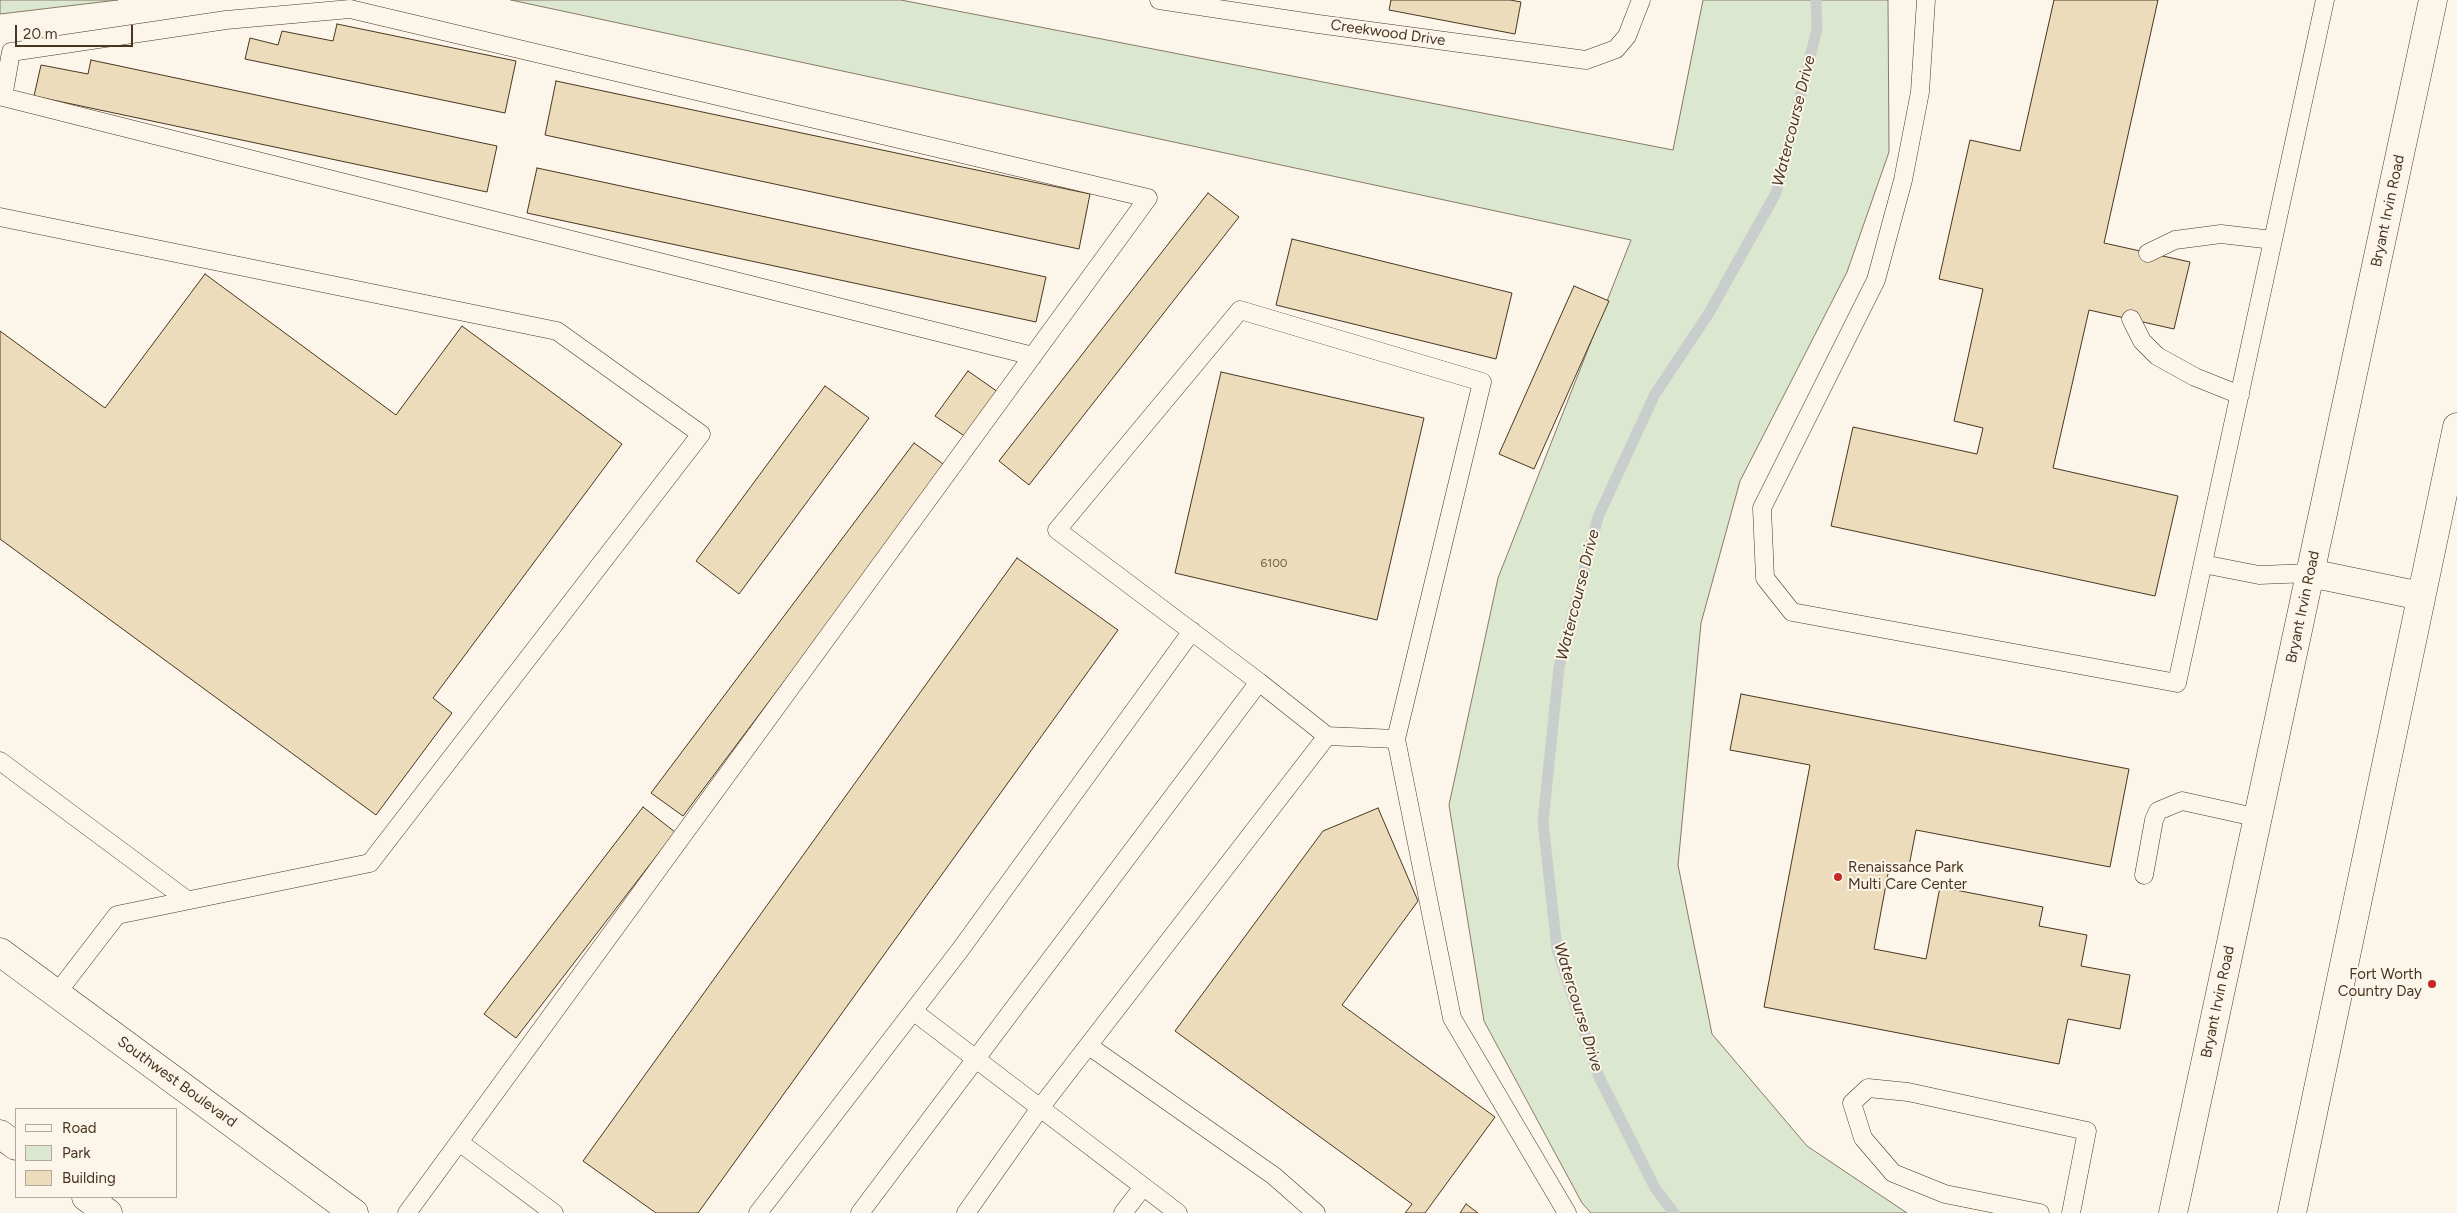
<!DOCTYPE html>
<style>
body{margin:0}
#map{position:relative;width:2457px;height:1213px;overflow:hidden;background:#fbf6e9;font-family:Figtree,sans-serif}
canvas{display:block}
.legend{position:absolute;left:15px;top:1108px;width:162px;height:90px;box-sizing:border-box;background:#fbf6e9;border:1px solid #b4a999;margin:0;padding:6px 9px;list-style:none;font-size:15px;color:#4a3520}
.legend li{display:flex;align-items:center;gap:10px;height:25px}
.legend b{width:25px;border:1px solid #b4a999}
.scale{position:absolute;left:15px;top:25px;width:118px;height:22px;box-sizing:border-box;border:2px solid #4a3520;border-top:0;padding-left:6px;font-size:15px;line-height:18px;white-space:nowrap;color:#4a3520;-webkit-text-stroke:4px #fbf6e9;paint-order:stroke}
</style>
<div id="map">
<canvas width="2457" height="1213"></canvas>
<ul class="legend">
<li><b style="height:6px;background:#fbf6e9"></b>Road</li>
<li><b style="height:14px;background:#dce7d0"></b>Park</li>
<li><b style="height:14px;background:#ecdcbc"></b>Building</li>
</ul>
<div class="scale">20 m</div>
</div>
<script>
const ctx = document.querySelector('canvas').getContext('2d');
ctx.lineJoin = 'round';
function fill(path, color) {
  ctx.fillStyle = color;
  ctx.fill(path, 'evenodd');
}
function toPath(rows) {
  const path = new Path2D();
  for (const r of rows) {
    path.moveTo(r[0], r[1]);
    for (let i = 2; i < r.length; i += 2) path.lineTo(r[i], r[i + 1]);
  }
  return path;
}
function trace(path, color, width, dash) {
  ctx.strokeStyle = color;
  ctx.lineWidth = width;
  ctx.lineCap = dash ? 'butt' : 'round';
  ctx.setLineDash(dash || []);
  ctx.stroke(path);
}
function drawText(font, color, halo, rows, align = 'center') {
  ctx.font = font + ' Figtree,sans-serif';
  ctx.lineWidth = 4;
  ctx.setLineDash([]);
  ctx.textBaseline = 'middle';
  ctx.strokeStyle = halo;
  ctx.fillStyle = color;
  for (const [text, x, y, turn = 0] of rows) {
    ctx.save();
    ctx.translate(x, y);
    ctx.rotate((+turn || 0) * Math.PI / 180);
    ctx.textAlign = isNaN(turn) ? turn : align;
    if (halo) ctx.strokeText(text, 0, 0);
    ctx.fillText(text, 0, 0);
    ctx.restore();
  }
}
const green = toPath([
 [0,0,118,0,0,14,0,0],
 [511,0,901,0,1673,150,1703,0,1888,0,1889,152,1847,272,1740,481,1701,623,1678,865,1712,1034,1807,1146,1907,1213,1591,1213,1582,1203,1484,1021,1449,805,1498,578,1631,240,511,0]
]);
fill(green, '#dce7d0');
trace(green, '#887966', 1);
trace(toPath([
 [1674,1213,1655,1188,1599,1077,1557,949,1543,822,1559,667,1598,517,1655,394,1709,313,1776,193,1817,29,1816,0]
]), '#c9cecd', 11);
const building = toPath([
 [1391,0,1510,0,1521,2,1515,34,1389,10,1391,0],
 [2054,0,2158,0,2104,243,2190,262,2174,329,2089,310,2053,468,2178,496,2155,596,1831,526,1853,427,1977,454,1983,428,1954,421,1983,289,1939,279,1970,140,2020,151,2054,0],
 [337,24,516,61,505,113,245,59,250,38,278,45,282,31,333,41,337,24],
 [91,60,497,146,487,192,34,96,41,65,88,74,91,60],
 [556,81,1090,194,1079,249,545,135,556,81],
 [537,168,1046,277,1036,322,527,213,537,168],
 [1208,193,1239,217,1029,485,999,461,1208,193],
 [1292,239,1512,293,1496,359,1276,305,1292,239],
 [205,274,396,415,462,326,622,444,433,698,452,713,376,815,0,539,0,331,105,408,205,274],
 [1574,286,1609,301,1534,469,1499,454,1574,286],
 [968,371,998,392,966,437,935,416,968,371],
 [1221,372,1424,418,1377,620,1175,573,1221,372],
 [825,386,869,418,739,594,696,561,825,386],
 [914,443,946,466,683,816,651,793,914,443],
 [1017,558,1118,630,698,1213,656,1213,583,1161,1017,558],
 [1741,694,2129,769,2110,867,1916,830,1909,866,1890,863,1874,949,1926,959,1940,887,2043,907,2039,926,2087,935,2081,966,2130,975,2120,1029,2068,1019,2059,1064,1764,1007,1810,765,1730,750,1741,694],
 [643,807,675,832,516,1038,484,1014,643,807],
 [1378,808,1418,901,1342,1005,1495,1117,1425,1213,1405,1213,1412,1204,1175,1031,1323,831,1378,808],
 [1466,1204,1478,1213,1460,1213,1466,1204]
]);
fill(building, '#ecdcbc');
trace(building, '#4a3520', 1);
const service = toPath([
 [1159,0,1318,24,1586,60,1616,49,1627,36,1641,0],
 [1926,0,1920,92,1903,180,1876,280,1762,508,1765,578,1792,612,2177,683,2325,0],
 [0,217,557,331,701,434,370,863,117,915,57,993],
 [2148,253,2175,240,2221,234,2273,240],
 [2131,319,2142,341,2157,356,2195,377,2240,395],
 [2203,564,2259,575,2310,573],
 [1259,682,1327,736,1396,739],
 [0,761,187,900],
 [2144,875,2154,820,2158,811,2182,801,2259,818],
 [913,1011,1178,1213],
 [1089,1046,1274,1176,1316,1213],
 [459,1142,554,1213],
 [407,1213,459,1142,1148,198,350,9,226,20,11,52,3,97,1033,356],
 [758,1213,960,950,1192,631],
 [860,1213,1259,682,1057,530,1240,310,1482,382,1396,739,1452,1018,1567,1213],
 [966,1213,1040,1108,1327,736],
 [1123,1213,1143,1187],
 [2040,1213,1945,1194,1893,1173,1863,1138,1852,1103,1868,1088,1908,1092,2087,1131,2071,1213]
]);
const secondary = toPath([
 [2310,573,2421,596],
 [0,952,354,1213],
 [2173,1213,2433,0],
 [2292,1213,2457,427]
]);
const motorway = toPath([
 [0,1134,16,1146],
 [86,1197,108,1213]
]);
trace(service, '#4a3520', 19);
trace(secondary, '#4a3520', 29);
trace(motorway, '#4a3520', 29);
trace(service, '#fbf6e9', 18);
trace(secondary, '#fbf6e9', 28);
trace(motorway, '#fbf6e9', 28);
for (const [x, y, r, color] of [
 [1838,877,5,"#c62828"],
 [2432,984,5,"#c62828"]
]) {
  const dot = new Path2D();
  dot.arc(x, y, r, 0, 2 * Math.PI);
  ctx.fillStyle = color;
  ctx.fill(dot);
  trace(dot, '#fbf6e9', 2);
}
drawText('12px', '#725f47', null, [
 ["6100",1274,563]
]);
drawText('15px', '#4a3520', '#fbf6e9', [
 ["Creekwood Drive",1388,33,8],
 ["Bryant Irvin Road",2388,211,-78],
 ["Bryant Irvin Road",2303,607,-78],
 ["Bryant Irvin Road",2218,1002,-78],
 ["Southwest Boulevard",177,1082,36]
]);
drawText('15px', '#4a3520', '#fbf6e9', [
 ["Renaissance Park",1848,868],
 ["Multi Care Center",1848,885],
 ["Fort Worth",2422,975,"right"],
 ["Country Day",2422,992,"right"]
], 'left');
drawText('italic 16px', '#4a3520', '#fbf6e9', [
 ["Watercourse Drive",1794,121,-76],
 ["Watercourse Drive",1578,595,-76],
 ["Watercourse Drive",1578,1007,73]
]);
</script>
